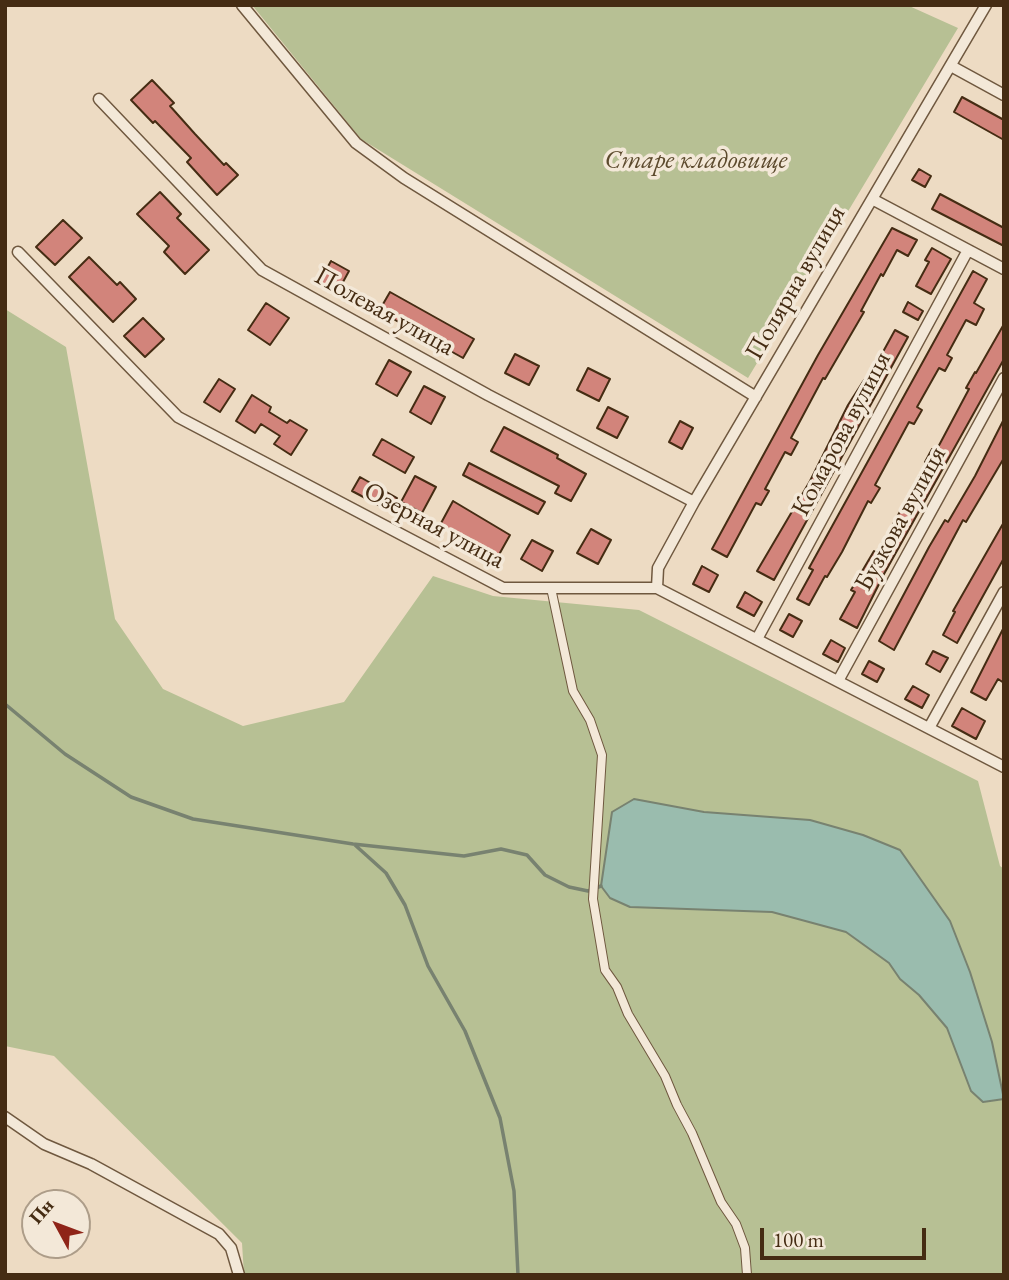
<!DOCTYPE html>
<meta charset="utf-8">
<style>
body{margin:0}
#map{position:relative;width:1009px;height:1280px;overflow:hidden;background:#eddbc3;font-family:"EB Garamond",serif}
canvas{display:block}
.frame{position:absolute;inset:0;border:7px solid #452c13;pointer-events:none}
.north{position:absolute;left:21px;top:1189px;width:70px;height:70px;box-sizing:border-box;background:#f3e8d8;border:2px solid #ad9d89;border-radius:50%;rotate:311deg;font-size:19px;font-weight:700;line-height:28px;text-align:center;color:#452c13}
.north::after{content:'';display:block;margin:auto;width:24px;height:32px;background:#8f2418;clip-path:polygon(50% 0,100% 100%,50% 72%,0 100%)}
.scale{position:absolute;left:760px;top:1228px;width:166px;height:32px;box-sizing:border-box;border:4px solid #452c13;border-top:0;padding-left:9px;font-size:21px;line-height:24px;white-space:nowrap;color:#452c13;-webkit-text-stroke:5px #f3e8d8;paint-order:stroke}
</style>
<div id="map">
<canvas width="1009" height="1280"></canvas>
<div class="frame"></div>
<div class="north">Пн</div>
<div class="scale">100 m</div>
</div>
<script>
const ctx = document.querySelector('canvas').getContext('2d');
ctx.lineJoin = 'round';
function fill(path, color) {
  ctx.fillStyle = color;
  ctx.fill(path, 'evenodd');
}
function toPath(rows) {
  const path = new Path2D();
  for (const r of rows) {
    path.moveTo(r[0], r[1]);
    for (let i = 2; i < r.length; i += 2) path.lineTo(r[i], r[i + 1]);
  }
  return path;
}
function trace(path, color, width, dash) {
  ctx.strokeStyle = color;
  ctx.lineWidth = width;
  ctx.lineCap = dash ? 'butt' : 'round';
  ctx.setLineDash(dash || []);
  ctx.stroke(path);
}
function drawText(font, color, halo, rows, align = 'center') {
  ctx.font = font + ' "EB Garamond",serif';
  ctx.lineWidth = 7;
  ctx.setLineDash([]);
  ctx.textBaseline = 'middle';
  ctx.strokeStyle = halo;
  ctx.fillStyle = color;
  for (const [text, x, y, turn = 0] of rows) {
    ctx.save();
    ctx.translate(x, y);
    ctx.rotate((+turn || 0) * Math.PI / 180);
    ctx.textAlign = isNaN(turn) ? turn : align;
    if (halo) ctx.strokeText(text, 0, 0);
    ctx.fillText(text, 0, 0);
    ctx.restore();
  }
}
fill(toPath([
 [252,5,907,5,958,28,748,378,361,139],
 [5,309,66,347,115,619,163,689,243,726,344,702,433,576,493,596,639,610,978,781,1000,866,1004,869,1004,1275,244,1275,242,1243,54,1056,5,1046]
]), '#b7c094');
const water = toPath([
 [634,799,704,812,810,820,863,835,900,850,950,921,970,972,992,1042,1004,1099,983,1102,971,1091,947,1028,919,995,900,979,889,963,846,932,772,912,630,907,610,898,601,886,612,812,634,799]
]);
fill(water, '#9abcae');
trace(water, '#788270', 2);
trace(toPath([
 [5,704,65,754,131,797,193,819,353,844,464,856,501,849,527,855,545,875,569,887,588,891,601,886],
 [355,845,386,873,405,905,428,966,465,1031,500,1118,514,1191,518,1275]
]), '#788270', 3.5);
const building = toPath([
 [152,80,174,103,170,106,195,134,224,165,226,163,238,175,217,195,187,162,191,158,155,121,153,123,131,100,152,80],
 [962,97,1004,120,1004,140,954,112,962,97],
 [919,169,931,176,925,187,912,180,919,169],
 [160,192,181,214,177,218,209,250,185,274,164,252,169,246,137,214,160,192],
 [940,194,1004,228,1004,246,932,209,940,194],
 [63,220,82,238,55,265,36,247,63,220],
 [892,228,917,240,908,256,897,250,883,276,881,274,861,311,864,312,825,379,823,378,791,438,798,442,791,455,785,452,765,489,769,491,761,505,756,503,727,557,712,549,818,355,892,228],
 [932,248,951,259,931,294,916,286,929,262,925,260,932,248],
 [89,257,117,285,120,282,136,299,113,322,69,277,89,257],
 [331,261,349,271,337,293,319,283,331,261],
 [973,271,987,279,974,303,984,309,976,325,966,320,947,355,952,358,945,371,939,368,917,407,922,410,914,424,909,422,875,485,880,488,871,503,868,501,842,552,827,577,825,576,809,605,797,599,813,570,809,568,973,271],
 [390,292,474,339,463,358,379,311,390,292],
 [908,302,923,311,918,320,903,312,908,302],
 [266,303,289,318,270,345,248,330,266,303],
 [143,318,164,339,145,357,124,336,143,318],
 [1004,324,1004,359,884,574,857,628,840,619,855,592,851,590,874,551,877,553,927,463,925,462,932,449,936,451,969,389,966,388,975,372,976,373,1004,324],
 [895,330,908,337,774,580,757,571,810,481,848,405,864,380,867,381,895,330],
 [515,354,539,366,529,385,505,373,515,354],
 [389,360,411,372,397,396,376,384,389,360],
 [588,368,610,379,599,401,577,390,588,368],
 [219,379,235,389,220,412,204,402,219,379],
 [424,386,445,397,431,424,410,412,424,386],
 [252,395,271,407,269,412,287,423,290,420,307,430,291,455,274,444,280,436,261,424,255,433,236,421,252,395],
 [608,407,628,417,617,438,597,428,608,407],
 [1004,419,1004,458,966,522,963,520,894,650,879,641,929,547,945,520,948,522,975,476,1004,419],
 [680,421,693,428,682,449,669,442,680,421],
 [504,427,558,455,557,458,586,474,571,501,555,493,559,486,491,451,504,427],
 [382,439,414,457,405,473,373,455,382,439],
 [469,463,545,502,538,514,463,475,469,463],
 [415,476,436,487,422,513,401,502,415,476],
 [360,477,397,498,390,511,352,491,360,477],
 [453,501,510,535,496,560,473,548,475,544,440,525,453,501],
 [1004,522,1004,558,957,643,943,635,955,612,953,611,1004,522],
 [591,529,611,540,598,564,577,553,591,529],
 [532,540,553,551,542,571,521,559,532,540],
 [702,566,718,575,709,592,693,584,702,566],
 [745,592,762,602,754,616,737,607,745,592],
 [789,614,802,621,793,637,780,630,789,614],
 [1004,627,1004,683,998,679,986,700,971,692,1004,627],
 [831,640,845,648,838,662,823,654,831,640],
 [933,651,948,658,940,672,926,664,933,651],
 [869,661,884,669,877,682,862,674,869,661],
 [913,686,929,695,922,708,905,699,913,686],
 [962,708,985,721,976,739,952,726,962,708]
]);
fill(building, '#d2847b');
trace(building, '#452c13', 2);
const pedestrian = toPath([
 [551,588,573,691,590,720,602,755,593,899,605,970,617,987,628,1014,665,1076,677,1105,692,1133,721,1202,736,1224,745,1248,747,1275]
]);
const minor = toPath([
 [242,5,356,143,404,178,756,397],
 [951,66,1004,95],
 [99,99,262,270,488,395,694,502],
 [872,199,1004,269],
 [18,252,178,417,503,588,657,588,1004,767],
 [657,588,658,568,694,502,986,5],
 [757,639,968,250],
 [838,681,1004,378],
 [929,728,1004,592],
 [5,1117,44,1144,91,1164,219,1234,231,1248,239,1275]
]);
trace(pedestrian, '#6f583f', 10);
trace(minor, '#6f583f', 13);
trace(pedestrian, '#f3e8d8', 8);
trace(minor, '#f3e8d8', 10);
drawText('italic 26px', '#5c4a2d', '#f3e8d8', [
 ["Старе кладовище",696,161]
]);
drawText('26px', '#452c13', '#f3e8d8', [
 ["Полярна вулиця",796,283,-60],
 ["Полевая улица",384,312,29],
 ["Комарова вулиця",842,434,-62],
 ["Бузкова вулиця",901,519,-61],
 ["Озерная улица",434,526,28]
]);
</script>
